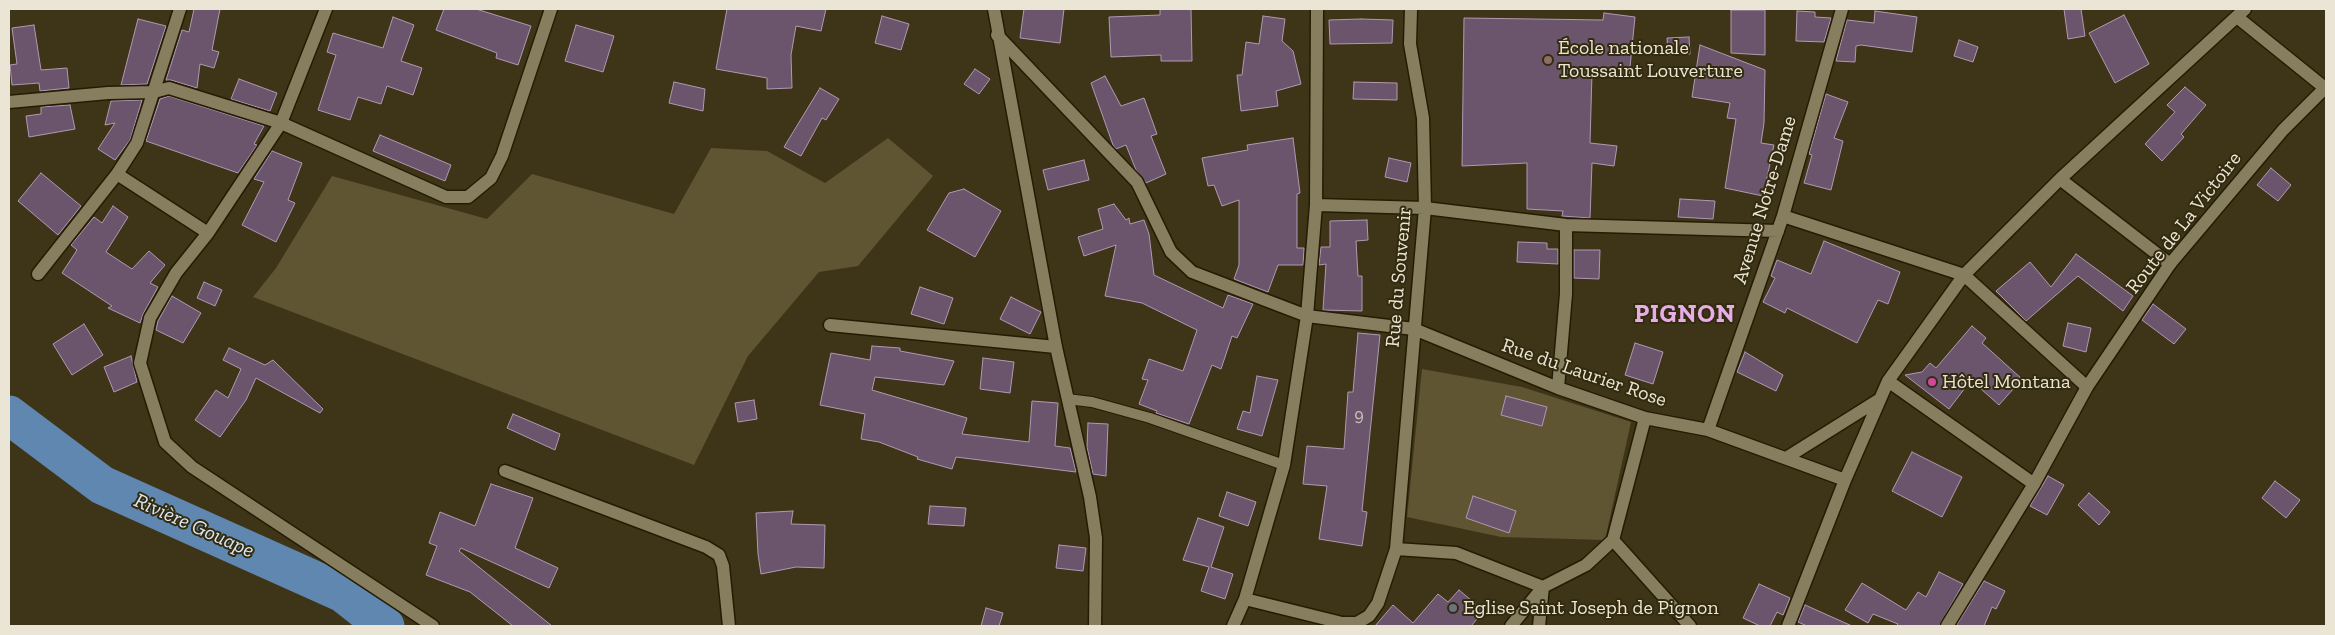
<!DOCTYPE html>
<meta charset="utf-8">
<style>
body{margin:0}
#map{position:relative;width:2335px;height:635px;overflow:hidden;background:#3e3519;font-family:"Zilla Slab",serif}
canvas{display:block}
.frame{position:absolute;inset:0;border:10px solid #eae5d4;pointer-events:none}
</style>
<div id="map">
<canvas width="2335" height="635"></canvas>
<div class="frame"></div>
</div>
<script>
const ctx = document.querySelector('canvas').getContext('2d');
ctx.lineJoin = 'round';
function fill(path, color) {
  ctx.fillStyle = color;
  ctx.fill(path, 'evenodd');
}
function toPath(rows) {
  const path = new Path2D();
  for (const r of rows) {
    path.moveTo(r[0], r[1]);
    for (let i = 2; i < r.length; i += 2) path.lineTo(r[i], r[i + 1]);
  }
  return path;
}
function trace(path, color, width, dash) {
  ctx.strokeStyle = color;
  ctx.lineWidth = width;
  ctx.lineCap = dash ? 'butt' : 'round';
  ctx.setLineDash(dash || []);
  ctx.stroke(path);
}
function drawText(font, color, halo, rows, align = 'center') {
  ctx.font = font + ' "Zilla Slab",serif';
  ctx.lineWidth = 4;
  ctx.setLineDash([]);
  ctx.textBaseline = 'middle';
  ctx.strokeStyle = halo;
  ctx.fillStyle = color;
  for (const [text, x, y, turn = 0] of rows) {
    ctx.save();
    ctx.translate(x, y);
    ctx.rotate((+turn || 0) * Math.PI / 180);
    ctx.textAlign = isNaN(turn) ? turn : align;
    if (halo) ctx.strokeText(text, 0, 0);
    ctx.fillText(text, 0, 0);
    ctx.restore();
  }
}
fill(toPath([
 [888,138,933,176,858,266,819,272,748,356,694,465,253,297,276,268,332,176,487,219,532,174,674,214,711,148,767,151,825,183],
 [1422,369,1522,387,1631,422,1605,540,1501,537,1407,517]
]), '#5f5532');
trace(toPath([
 [9,415,102,485,343,593,385,626]
]), '#5f87b0', 39);
const building = toPath([
 [194,9,220,9,212,50,219,52,214,68,200,64,197,88,171,80,166,80,182,30,189,32,194,9],
 [444,9,476,9,531,26,518,65,496,58,497,53,436,30,444,9],
 [727,9,826,9,821,31,796,26,791,55,792,88,767,89,767,78,716,69,727,9],
 [1024,9,1064,9,1060,43,1020,38,1024,9],
 [1160,9,1191,9,1192,61,1161,61,1161,55,1111,57,1109,17,1160,15,1160,9],
 [2064,9,2081,9,2085,36,2068,39,2064,9],
 [1731,10,1765,10,1765,55,1731,53,1731,10],
 [1797,11,1815,12,1815,17,1831,18,1824,42,1796,41,1797,11],
 [1875,11,1917,17,1912,52,1861,45,1856,46,1855,62,1836,61,1847,20,1874,23,1875,11],
 [1604,13,1635,17,1629,77,1592,73,1590,143,1617,146,1614,166,1592,163,1590,218,1562,216,1563,211,1527,209,1527,163,1462,166,1464,18,1603,20,1604,13],
 [2124,15,2149,64,2115,83,2089,33,2124,15],
 [882,16,909,24,901,50,875,43,882,16],
 [1263,16,1285,19,1282,41,1293,51,1301,84,1276,91,1278,106,1241,111,1237,75,1242,75,1246,42,1259,44,1263,16],
 [393,17,414,25,401,61,422,68,413,95,387,86,381,104,358,97,350,120,318,110,336,55,327,52,333,33,383,48,393,17],
 [138,19,166,26,147,84,121,85,138,19],
 [1361,19,1393,20,1392,43,1330,44,1329,20,1361,19],
 [34,25,41,70,67,68,69,88,40,91,39,83,12,85,10,65,17,64,12,28,34,25],
 [576,25,614,36,603,72,565,61,576,25],
 [1689,37,1690,54,1668,55,1667,38,1689,37],
 [1959,40,1978,47,1973,62,1954,56,1959,40],
 [1700,45,1765,70,1764,123,1761,143,1774,145,1763,196,1725,188,1736,119,1727,118,1730,103,1692,97,1700,45],
 [975,69,990,79,979,94,964,84,975,69],
 [1105,76,1121,106,1144,98,1157,134,1151,136,1166,174,1146,183,1136,170,1126,145,1116,149,1113,145,1091,83,1105,76],
 [239,79,277,93,270,111,231,99,239,79],
 [674,82,705,89,703,111,669,103,674,82],
 [1354,82,1397,83,1397,100,1353,99,1354,82],
 [2185,87,2206,105,2181,134,2184,137,2162,161,2145,144,2175,112,2167,105,2185,87],
 [820,88,839,99,826,120,822,118,801,156,784,147,820,88],
 [1826,94,1848,102,1834,138,1843,141,1831,190,1804,183,1812,155,1809,154,1826,94],
 [169,96,264,126,254,144,257,145,238,173,146,141,160,99,169,96],
 [142,100,130,140,115,160,98,149,115,123,105,125,111,101,142,100],
 [70,105,75,129,29,137,26,116,41,114,41,107,70,105],
 [380,135,451,165,445,181,373,151,380,135],
 [1293,138,1300,193,1297,194,1297,248,1304,248,1303,265,1278,265,1268,292,1234,279,1239,265,1239,200,1222,206,1214,185,1208,186,1202,158,1248,150,1247,145,1293,138],
 [272,151,302,163,288,200,295,203,276,242,242,225,264,182,254,179,272,151],
 [1389,158,1411,163,1407,182,1385,177,1389,158],
 [1084,160,1089,180,1048,190,1043,170,1084,160],
 [2271,168,2291,185,2278,201,2257,185,2271,168],
 [41,173,81,206,58,235,18,201,41,173],
 [964,189,1001,211,975,257,927,230,949,193,964,189],
 [1680,199,1715,201,1713,219,1678,217,1680,199],
 [1114,204,1126,220,1129,218,1130,224,1144,220,1149,234,1154,275,1223,308,1228,295,1253,304,1237,338,1232,336,1221,369,1212,365,1189,424,1156,413,1157,411,1139,404,1148,380,1142,379,1149,359,1183,371,1197,330,1142,303,1105,296,1116,245,1084,256,1078,237,1103,229,1098,209,1114,204],
 [113,206,128,217,106,252,132,269,149,251,165,265,150,283,158,287,143,314,140,323,108,308,112,306,62,273,77,250,71,245,94,217,102,223,113,206],
 [1367,220,1368,240,1356,241,1358,276,1362,276,1362,311,1323,310,1326,264,1319,265,1321,247,1330,247,1330,221,1367,220],
 [1824,241,1900,272,1888,304,1878,300,1857,343,1787,308,1785,313,1763,302,1775,278,1771,276,1777,260,1811,274,1824,241],
 [1518,242,1547,243,1547,249,1558,249,1558,264,1517,262,1518,242],
 [1574,250,1600,250,1599,279,1574,278,1574,250],
 [2076,254,2133,296,2123,311,2078,276,2026,321,1996,291,2030,262,2051,287,2076,254],
 [204,282,222,290,215,306,197,298,204,282],
 [920,287,953,298,944,324,911,314,920,287],
 [172,296,201,313,183,343,156,330,158,321,172,296],
 [1011,297,1041,312,1030,334,1000,319,1011,297],
 [2153,304,2186,329,2174,344,2142,320,2153,304],
 [2068,323,2091,328,2086,352,2063,346,2068,323],
 [84,324,103,355,72,375,53,344,84,324],
 [1972,326,1986,338,1982,343,2022,379,1999,405,1971,380,1949,409,1905,375,1922,372,1930,363,1936,368,1972,326],
 [1358,333,1380,335,1362,511,1367,512,1362,546,1319,539,1327,486,1303,484,1307,446,1344,449,1348,392,1353,392,1358,333],
 [1635,343,1663,352,1653,384,1625,375,1635,343],
 [872,346,900,348,900,351,954,361,944,385,875,377,872,390,967,418,962,434,1029,442,1032,401,1058,403,1055,446,1070,448,1076,472,956,457,952,469,917,459,918,457,879,442,861,439,865,414,820,405,831,353,870,360,872,346],
 [229,348,265,365,273,360,323,409,320,413,256,378,246,400,220,437,195,420,216,390,228,398,241,369,223,360,229,348],
 [1745,352,1783,375,1776,391,1737,372,1745,352],
 [131,356,137,382,114,392,104,367,131,356],
 [983,358,1014,362,1010,393,980,389,983,358],
 [1257,376,1278,380,1262,436,1237,429,1243,411,1250,413,1257,376],
 [1506,396,1547,407,1542,426,1501,415,1506,396],
 [754,400,757,419,738,422,735,403,754,400],
 [513,414,560,434,555,450,507,428,513,414],
 [1088,423,1108,424,1106,476,1093,474,1087,447,1088,423],
 [1912,452,1962,477,1942,517,1892,491,1912,452],
 [2048,476,2064,485,2047,515,2030,506,2048,476],
 [2275,481,2300,500,2286,518,2262,498,2275,481],
 [491,484,533,498,515,548,558,568,549,588,461,548,459,551,552,626,513,626,470,592,426,575,437,546,429,543,440,512,475,526,491,484],
 [1227,492,1256,502,1248,526,1219,516,1227,492],
 [2089,493,2110,512,2099,525,2078,505,2089,493],
 [1473,496,1516,511,1509,533,1466,518,1473,496],
 [930,506,966,508,964,526,928,524,930,506],
 [793,511,791,524,825,525,824,568,796,567,761,574,758,554,756,513,793,511],
 [1198,518,1224,527,1211,567,1233,574,1225,599,1201,591,1209,567,1183,560,1198,518],
 [1059,545,1086,548,1083,571,1056,568,1059,545],
 [1939,572,1963,584,1939,626,1896,626,1898,624,1873,614,1868,623,1845,610,1862,583,1906,610,1918,592,1926,597,1939,572],
 [1984,581,2005,591,1996,609,1992,607,1984,626,1956,626,1984,581],
 [1759,584,1790,598,1783,615,1777,612,1770,626,1760,626,1743,618,1759,584],
 [1459,590,1484,611,1471,626,1375,626,1393,605,1413,623,1438,594,1448,602,1459,590],
 [1805,605,1852,626,1807,626,1798,622,1805,605],
 [986,608,1003,613,999,626,981,626,986,608]
]);
fill(building, '#6a556c');
trace(building, '#b099b2', 1);
const service = toPath([
 [1067,399,1092,402,1150,418,1284,465]
]);
const minor = toPath([
 [326,9,281,123,446,197,468,197,491,178,502,156,551,9],
 [994,9,1056,347,1090,497,1096,538,1095,626],
 [2237,17,2325,88],
 [997,35,1137,182,1171,252,1192,272,1307,316,1414,329,1558,388,1645,418,1708,430,1845,480],
 [9,102,108,93,154,92,169,88,281,123,208,233],
 [117,174,208,233,176,273,150,318,140,363,165,442,192,467,433,626],
 [2060,179,2170,264],
 [1316,205,1425,208,1566,225,1778,231],
 [1783,216,1964,275,2087,387],
 [38,274,117,174,137,143,180,9],
 [830,325,1056,347],
 [1888,381,2034,484],
 [1558,388,1566,294,1566,225],
 [1645,418,1613,540,1690,626],
 [1708,430,1783,216,1842,9],
 [1786,458,1880,399],
 [505,471,706,547,719,555,723,566,729,626],
 [1396,549,1425,208,1423,118,1410,44,1411,9],
 [1245,599,1342,623,1357,623,1369,616,1378,603,1396,549,1456,553,1543,587],
 [1233,626,1245,599,1284,465,1307,316,1316,205,1317,9],
 [1511,626,1543,587,1586,565,1613,540],
 [1539,626,1543,587],
 [1788,626,1845,480,1888,381,1964,275,2060,179,2245,9]
]);
const tertiary = toPath([
 [1947,626,2034,484,2087,387,2170,264,2283,130,2326,87]
]);
trace(service, '#241c02', 12);
trace(minor, '#241c02', 15);
trace(tertiary, '#241c02', 15);
trace(service, '#877e60', 10);
trace(minor, '#877e60', 12);
trace(tertiary, '#877e60', 12);
for (const [x, y, r, color] of [
 [1548,60,5,"#8d6e63"],
 [1932,382,5,"#d1479c"],
 [1453,608,5,"#6b7280"]
]) {
  const dot = new Path2D();
  dot.arc(x, y, r, 0, 2 * Math.PI);
  ctx.fillStyle = color;
  ctx.fill(dot);
  trace(dot, '#332b0f', 2);
}
drawText('18px', '#cac1ba', null, [
 ["9",1359,416]
]);
drawText('20px', '#eae5d4', '#332b0f', [
 ["École nationale",1558,48],
 ["Toussaint Louverture",1558,71],
 ["Hôtel Montana",1942,382],
 ["Eglise Saint Joseph de Pignon",1463,608]
], 'left');
drawText('20px', '#eae5d4', '#332b0f', [
 ["Avenue Notre-Dame",1765,200,-73],
 ["Route de La Victoire",2184,223,-52],
 ["Rue du Souvenir",1399,277,-85],
 ["Rue du Laurier Rose",1584,373,19]
]);
drawText('italic 21px', '#dae6f2', '#332b0f', [
 ["Rivière Gouape",194,526,24]
]);
ctx.letterSpacing = '1px';
drawText('bold 25px', '#e6ade6', '#332b0f', [
 ["PIGNON",1685,315]
]);
ctx.letterSpacing = '0px';
</script>
